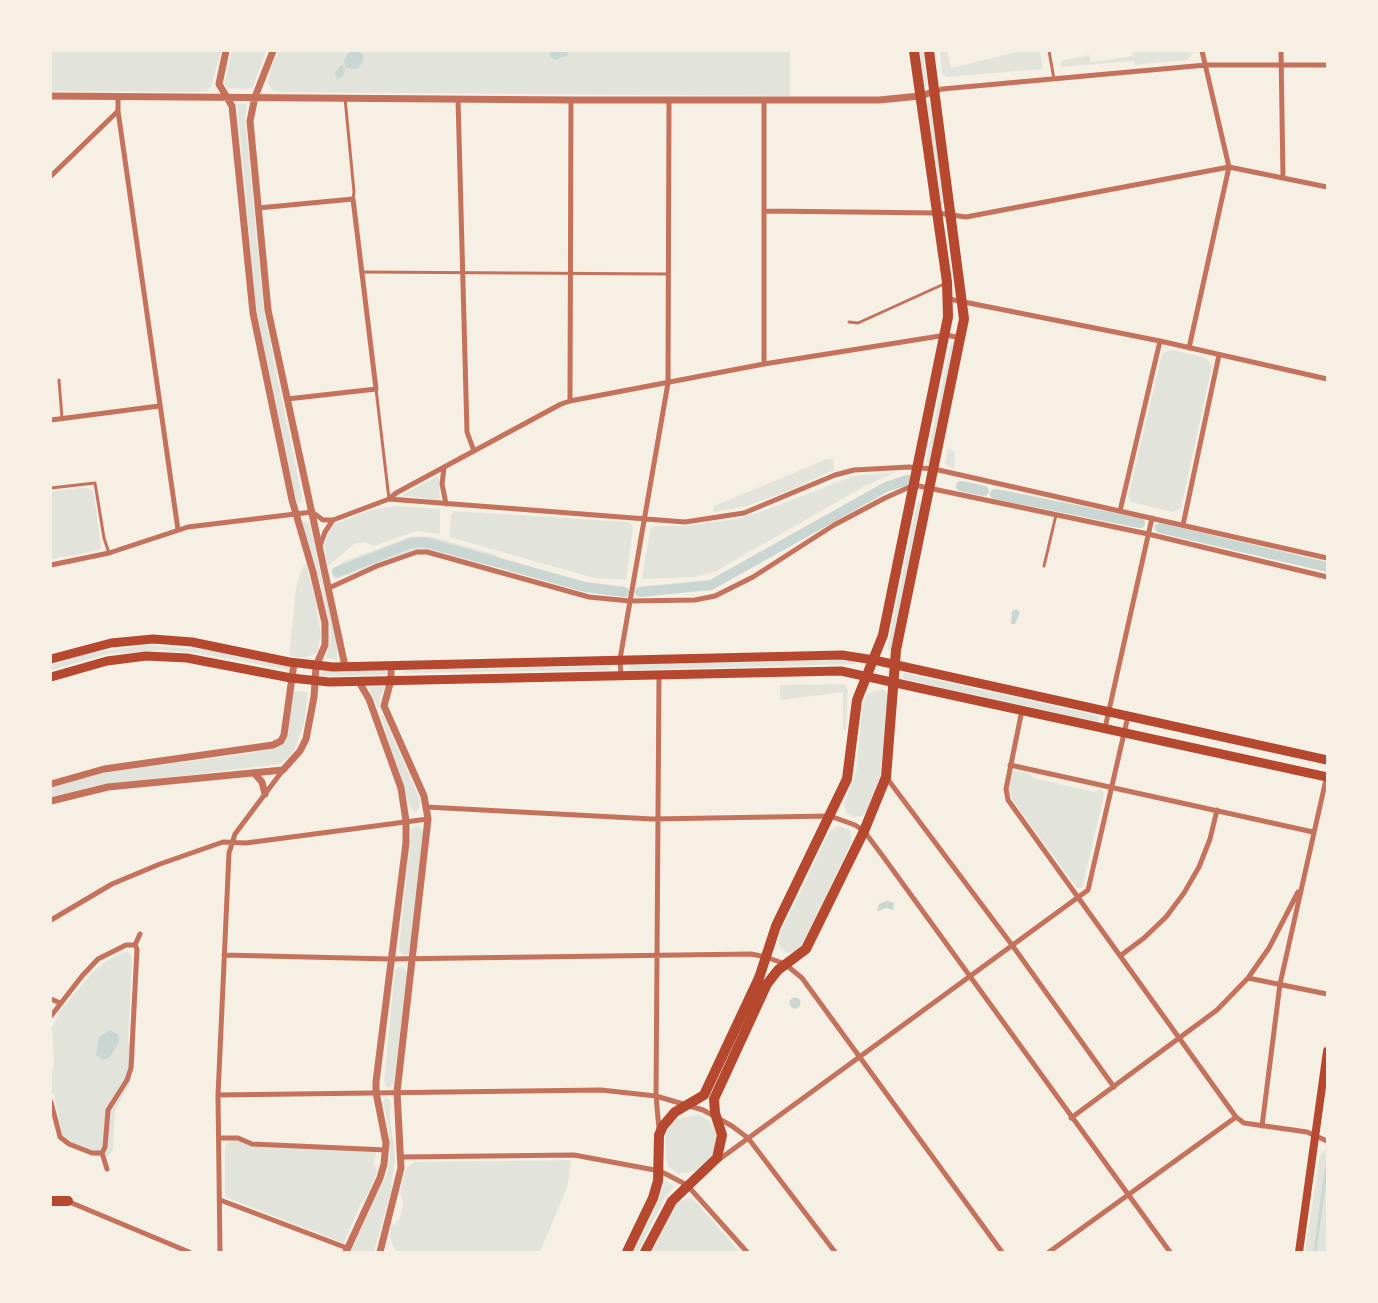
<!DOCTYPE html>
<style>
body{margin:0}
#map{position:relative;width:1378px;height:1303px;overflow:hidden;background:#f6efe4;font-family:"Source Serif 4",serif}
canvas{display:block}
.frame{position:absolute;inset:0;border:52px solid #f6efe4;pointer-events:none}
</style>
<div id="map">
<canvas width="1378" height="1303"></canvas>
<div class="frame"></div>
</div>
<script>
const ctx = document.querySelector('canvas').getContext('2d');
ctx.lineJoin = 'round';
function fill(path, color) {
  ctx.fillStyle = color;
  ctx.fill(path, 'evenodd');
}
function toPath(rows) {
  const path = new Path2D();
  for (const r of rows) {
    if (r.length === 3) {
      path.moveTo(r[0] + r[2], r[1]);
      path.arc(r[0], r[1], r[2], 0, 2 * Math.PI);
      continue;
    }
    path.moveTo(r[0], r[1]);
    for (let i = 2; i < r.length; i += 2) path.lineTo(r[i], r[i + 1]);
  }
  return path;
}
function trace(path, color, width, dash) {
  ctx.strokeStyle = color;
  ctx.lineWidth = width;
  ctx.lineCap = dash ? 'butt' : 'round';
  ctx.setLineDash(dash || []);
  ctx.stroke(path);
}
fill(toPath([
 [51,51,221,51,211,87,207,91,196,92,51,91],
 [232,51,266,51,253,87,246,89,228,88,224,84],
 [279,51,790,51,790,96,278,92,272,90,268,82,271,68],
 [920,51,923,51,927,87,924,87],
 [940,51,947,51,951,68,1021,51,1040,51,1043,69,947,77,942,74],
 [1131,51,1194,52,1187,60,1135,65,1134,61,1061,67,1061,61,1089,55,1091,62,1133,56],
 [930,102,945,205,942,205,927,103],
 [237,104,247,104,245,118,264,313,302,497,300,503,296,501,257,314],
 [951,342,954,342,929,462,926,462],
 [1172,350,1206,358,1212,366,1181,508,1173,512,1131,502,1128,497,1162,354],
 [948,448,955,452,954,470,945,463],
 [833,458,834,470,790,490,747,506,713,512,714,506,822,461],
 [896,472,865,486,716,571,696,577,642,579,650,529,655,526,684,526,737,519,769,509,853,476],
 [436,477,439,478,440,500,404,496,404,494],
 [84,487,92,490,94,494,101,548,97,551,51,559,51,492],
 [917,502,921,503,891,650,887,650],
 [395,506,440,509,440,534,416,531,374,546,365,542,354,544,328,566,324,544,333,525,371,510],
 [454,511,629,522,633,527,626,580,594,578,449,537,451,515],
 [304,521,309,523,323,584,337,644,337,660,326,658,331,639,331,630,320,580,302,523],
 [413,536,433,537,497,555,496,557,433,540,414,540,332,572,331,570,345,561],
 [422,545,494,564,494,567,422,549,336,579,333,577,414,546],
 [306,563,314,594,321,634,317,653,304,658,289,656,296,588,301,570],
 [146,645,207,650,289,666,289,670,197,653,163,650,107,654,51,670,51,665,88,653],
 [842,660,854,661,856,664,631,670,628,668,631,664],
 [609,666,611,667,609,670,404,673,406,670],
 [386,670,386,675,323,676,320,674,323,671],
 [904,673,1099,716,1098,722,903,679],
 [844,684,848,690,846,730,843,730,843,692,780,700,780,685],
 [385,686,380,698,379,709,368,687],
 [880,689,884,690,888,695,880,777,866,813,862,816,853,817,847,814,844,804,856,773,863,701,867,695],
 [293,691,308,692,304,724,295,748,289,757,280,764,95,786,51,797,51,787,106,772,248,754,276,748,285,741,288,735],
 [383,715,421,802,417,811,415,812,410,807,381,716],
 [1015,771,1028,773,1034,778,1094,792,1099,789,1103,791,1104,795,1082,888,1077,888,1013,801,1008,789,1011,772],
 [418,826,424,831,410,952,406,956,402,954,399,949,411,832,413,827],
 [838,826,850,830,852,841,802,946,797,951,787,953,778,945,779,935,830,831],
 [127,951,132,958,128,1043,135,1046,136,1053,130,1084,115,1110,113,1150,108,1156,99,1157,88,1154,62,1135,54,1094,51,1094,51,1069,54,1068,52,1027,62,1008,94,971,108,960],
 [399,967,404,968,407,972,394,1082,390,1088,386,1086,384,1081,395,970],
 [385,1098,389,1099,391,1102,390,1118,395,1155,391,1190,374,1252,350,1252,387,1174,390,1158,388,1127,383,1102],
 [698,1115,709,1120,716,1132,718,1140,714,1154,704,1166,695,1171,678,1174,668,1166,666,1159,665,1133,676,1119],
 [229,1140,374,1151,376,1153,374,1163,377,1171,374,1179,367,1196,360,1205,344,1243,225,1197,225,1147],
 [1327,1148,1327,1252,1305,1252,1320,1155],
 [571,1160,568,1185,540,1252,397,1252,392,1244,390,1235,391,1227,400,1219,403,1203,400,1193,406,1169,414,1162],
 [665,1181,674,1186,664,1199,638,1252,634,1252,658,1202],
 [690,1198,695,1201,740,1252,652,1252,676,1205,680,1201]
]), '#e2e4dc');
fill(toPath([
 [349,51,360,52,363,55,363,62,357,69,346,68,344,61],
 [551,51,567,51,568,55,554,60,550,56],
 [342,64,345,69,344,75,337,80,335,73],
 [1017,609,1020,613,1015,624,1011,624,1012,611],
 [887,901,894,903,893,910,886,908,879,911,877,910,879,904],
 [795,1003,5.5],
 [110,1030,119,1035,119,1042,109,1058,103,1060,96,1055,99,1037]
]), '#c9d6d2');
trace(toPath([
 [1315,1252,1327,1164]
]), '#c9d6d2', 3);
trace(toPath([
 [961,486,984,491],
 [995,494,1140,523],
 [1160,528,1327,567],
 [337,572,411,543,425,542,585,587,624,592],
 [640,592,711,585,886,487,907,480]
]), '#c9d6d2', 10);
trace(toPath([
 [1049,51,1054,79],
 [345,98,354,192,353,199],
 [361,272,668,274],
 [849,322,858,323,944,284],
 [59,380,62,418],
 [376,389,389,499],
 [51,488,95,483,104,538,109,553],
 [1044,566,1056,515]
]), '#c5725c', 3);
trace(toPath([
 [1281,51,1283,178],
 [934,92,942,89,1206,65,1327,65],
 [118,96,118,111,178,530],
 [458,99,467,432,474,451],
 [51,176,118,111],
 [258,208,353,199,376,389,287,399],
 [766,211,937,213,966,217,1229,167,1327,187],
 [949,299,1160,341,1327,379],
 [1189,348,1229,167,1202,51],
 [764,364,764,100],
 [570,401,571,100],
 [51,420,159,406],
 [444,468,442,484,446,504],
 [389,499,396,493,561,404,570,401,764,364,946,335,961,338],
 [1120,511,1160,341],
 [1183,525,1219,355],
 [320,546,325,532,333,520],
 [51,565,109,553,188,527,312,512,323,520,333,520,389,499,685,522,744,513,835,475,854,470,909,467,934,469,1327,558],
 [329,588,377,566,417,552,427,552,589,597,630,601,695,600,715,596,753,577,834,525,885,498,914,485,1148,534,1327,577],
 [621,676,620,659,668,383,669,100],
 [1022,710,1006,789,1008,800,1236,1117,1244,1123,1307,1132,1327,1141],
 [1105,728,1152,518],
 [1010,765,1313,832],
 [886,777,1012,945,1114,1087],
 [426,807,652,819,830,816,855,825,864,831,882,855,1170,1252],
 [51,920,112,884,160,864,223,842,246,843,428,819],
 [224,955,390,959,751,954,766,957,785,964,802,978,1002,1252],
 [1120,956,1144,938,1166,917,1184,893,1199,867,1210,839,1217,810],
 [1248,978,1327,994],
 [51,999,60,1003],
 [51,1016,82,976,98,959,126,945,135,945],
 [218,1095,601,1090,656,1096,703,1110,732,1126,748,1138,835,1252],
 [51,1102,60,1137,69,1144,92,1153,102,1153,105,1147,108,1110,127,1080,131,1068,137,949,135,945,140,934],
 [1071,1118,1217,1010,1248,978,1269,948,1298,892],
 [1262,1126,1280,984,1327,775],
 [659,1129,656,1096,659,676],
 [219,1138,238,1138,252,1144,386,1150],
 [102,1153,107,1169],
 [402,1157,574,1155,660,1171,687,1185,747,1252],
 [717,1161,1088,890,1128,716],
 [220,1200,347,1248],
 [67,1201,189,1252],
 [220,1252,218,1095,229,853,235,834,283,770],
 [1049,1252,1236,1117]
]), '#c5725c', 5);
trace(toPath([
 [273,51,255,97,250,121,268,310,345,666],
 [51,96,571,100,879,100,920,96,933,92],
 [254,773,262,782,265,794],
 [51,784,104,769,273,745,281,741,284,735,294,663],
 [51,801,108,787,283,770,300,751,306,739,314,697,316,666,325,645,325,623,313,572,292,500,253,313,232,106,219,84,226,51],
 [346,1252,380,1178,384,1164,386,1143,376,1092,376,1082,406,843,406,821,401,788,369,699,359,682],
 [380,1252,401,1168,397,1092,428,819,424,796,384,706,391,680,391,666]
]), '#c5725c', 7);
trace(toPath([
 [1299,1252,1327,1051]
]), '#b5482f', 8);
trace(toPath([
 [51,659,111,643,153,639,192,642,289,662,333,667,842,655,874,660,1327,760],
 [51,677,107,661,146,656,187,658,291,678,329,682,841,671,1327,777]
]), '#b5482f', 9);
trace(toPath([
 [51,1201,68,1201],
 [627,1252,653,1198,658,1181,659,1135,663,1126,675,1112,704,1095,759,978,776,926,847,779,857,700,883,635,948,317,947,282,914,51],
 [645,1252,672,1201,717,1158,722,1135,715,1113,714,1099,767,984,778,970,806,949,864,831,886,777,896,650,964,319,929,51]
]), '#b5482f', 10);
</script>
